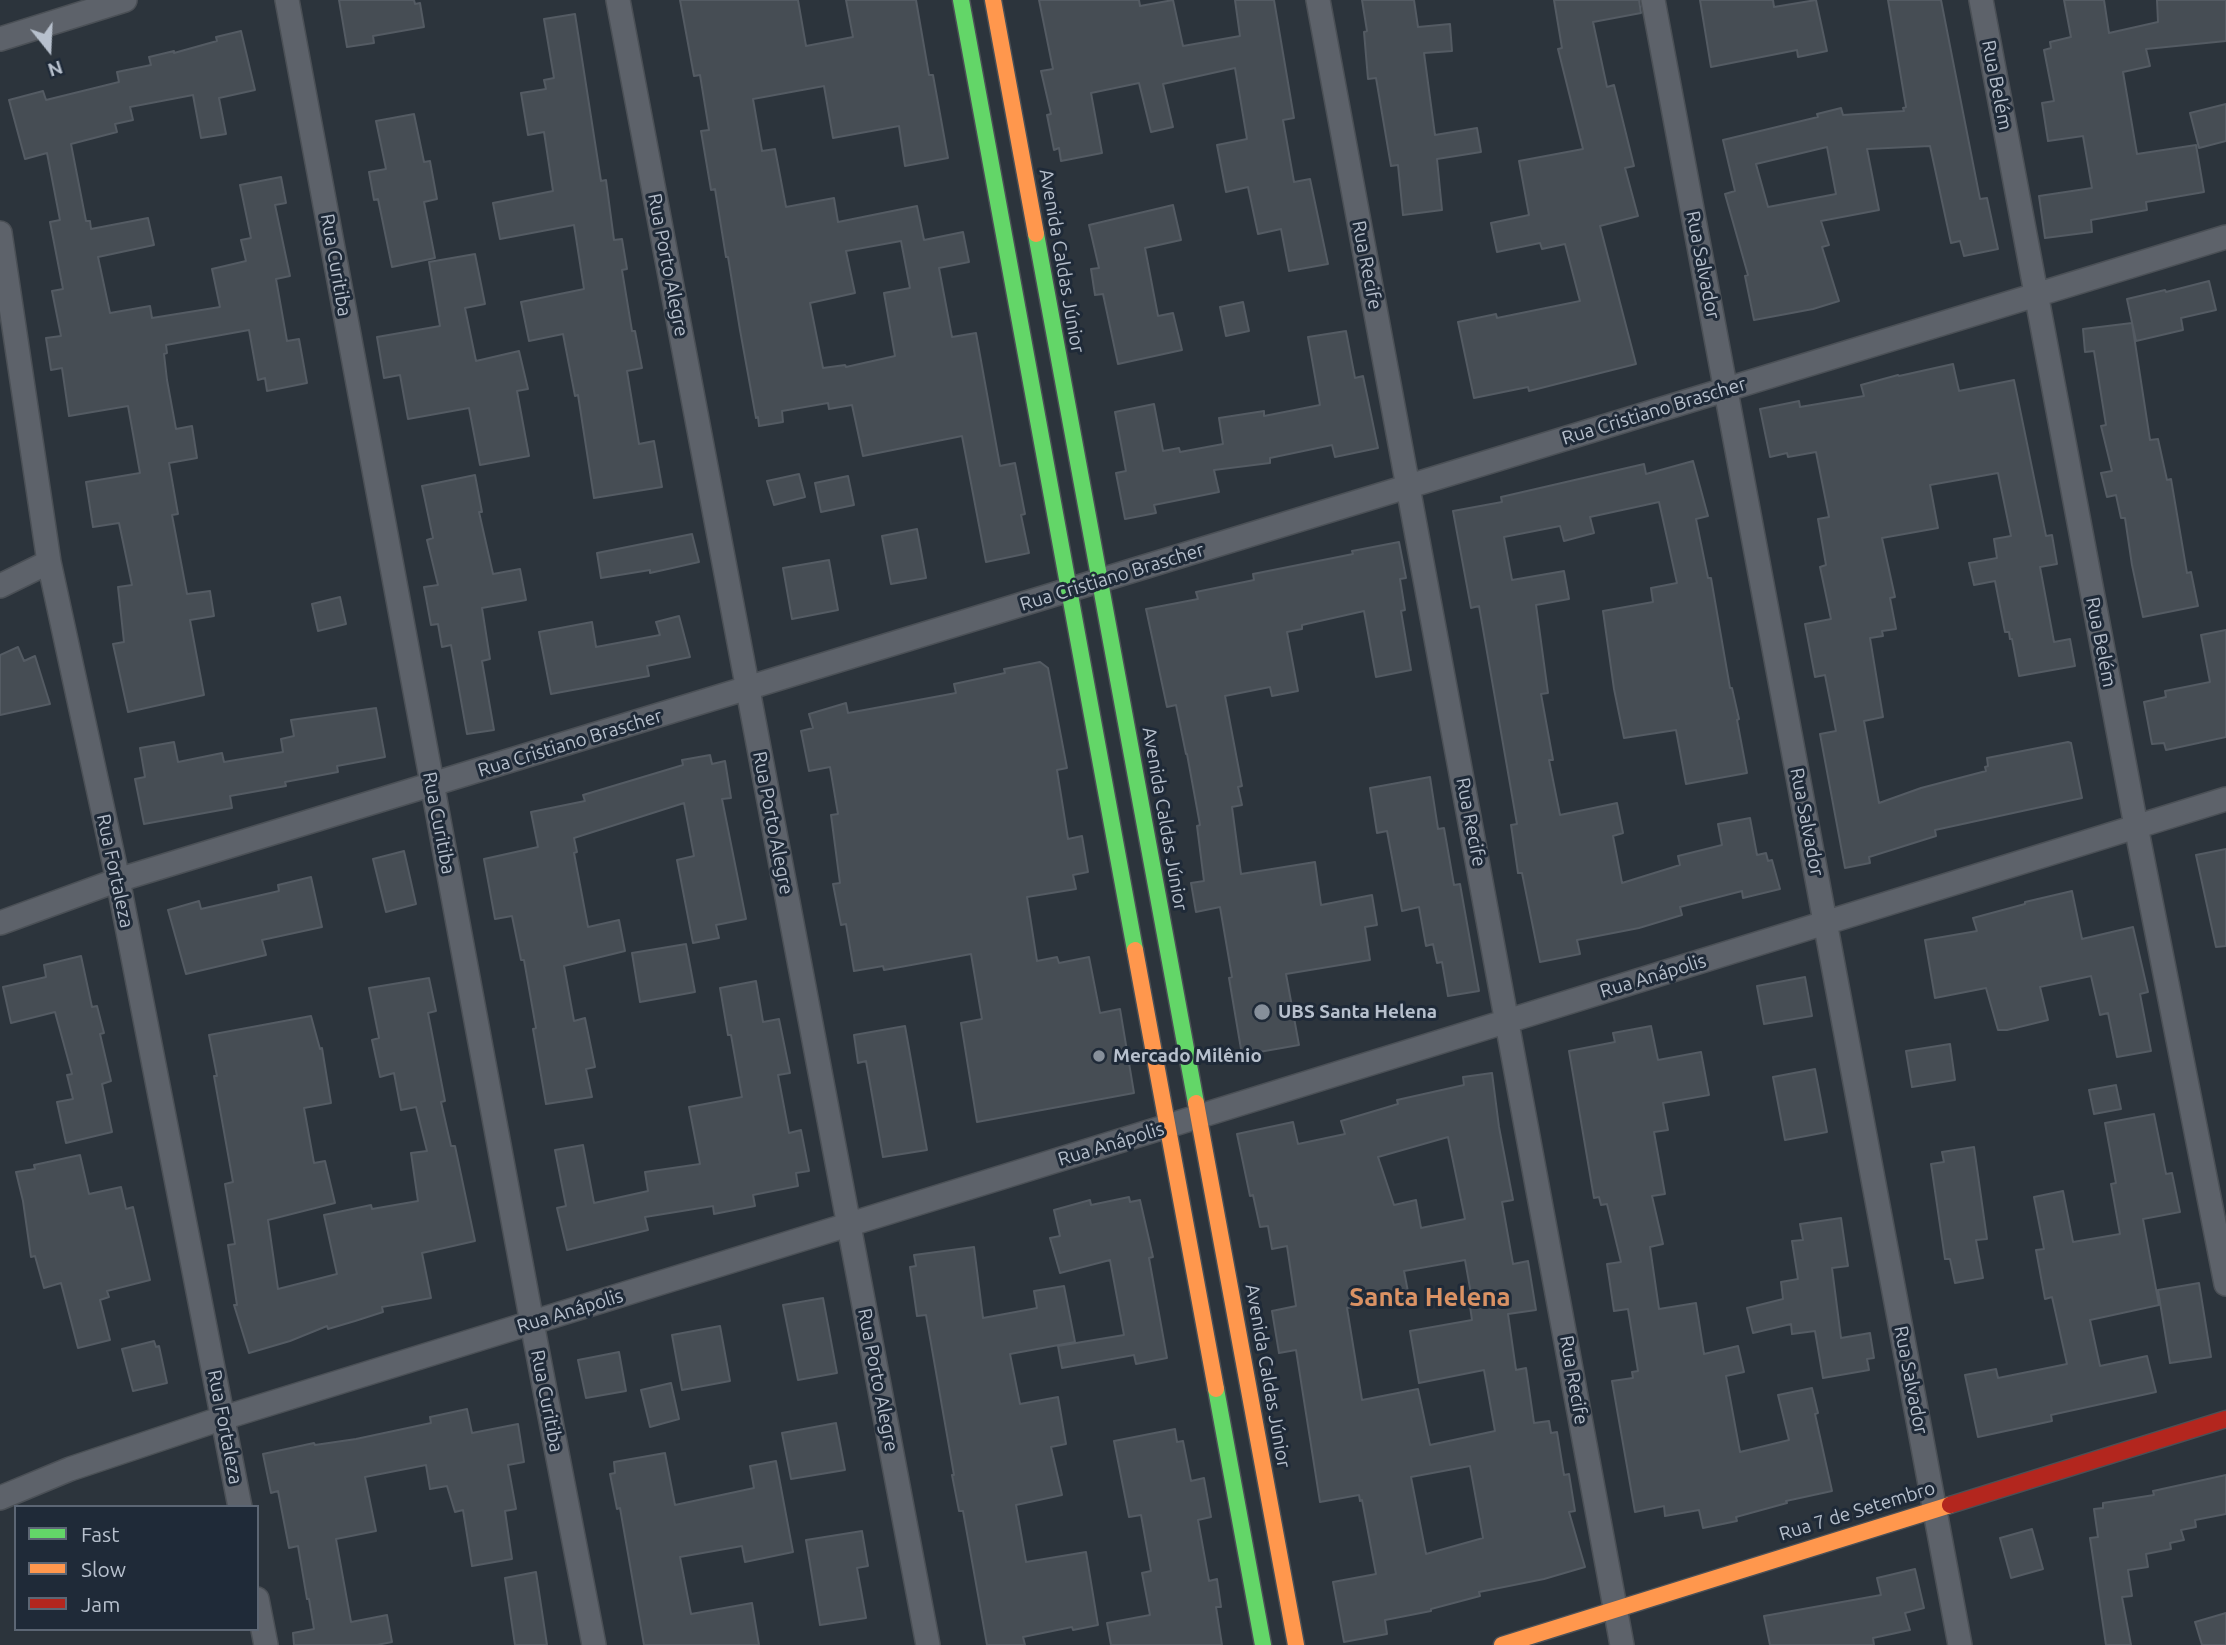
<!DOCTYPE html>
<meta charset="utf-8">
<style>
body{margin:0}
#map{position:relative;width:2226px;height:1645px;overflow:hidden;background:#2c343c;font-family:Ubuntu,sans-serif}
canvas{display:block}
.legend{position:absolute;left:14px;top:1505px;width:245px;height:126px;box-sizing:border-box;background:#1f2a38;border:2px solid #5c6674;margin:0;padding:9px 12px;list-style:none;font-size:21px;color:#b7c0cd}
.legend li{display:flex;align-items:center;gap:14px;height:35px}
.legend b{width:35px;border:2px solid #5c6674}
.north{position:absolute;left:14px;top:14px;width:70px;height:70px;-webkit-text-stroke:5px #1f2a38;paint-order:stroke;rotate:162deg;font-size:19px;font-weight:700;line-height:28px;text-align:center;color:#b7c0cd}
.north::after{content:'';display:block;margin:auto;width:24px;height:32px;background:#b7c0cd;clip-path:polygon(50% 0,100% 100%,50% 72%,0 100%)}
</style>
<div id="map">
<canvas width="2226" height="1645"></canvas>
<ul class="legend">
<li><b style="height:9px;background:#63d668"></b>Fast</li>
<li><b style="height:9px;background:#ff974d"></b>Slow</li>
<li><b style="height:9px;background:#b3261e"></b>Jam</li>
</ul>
<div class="north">N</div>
</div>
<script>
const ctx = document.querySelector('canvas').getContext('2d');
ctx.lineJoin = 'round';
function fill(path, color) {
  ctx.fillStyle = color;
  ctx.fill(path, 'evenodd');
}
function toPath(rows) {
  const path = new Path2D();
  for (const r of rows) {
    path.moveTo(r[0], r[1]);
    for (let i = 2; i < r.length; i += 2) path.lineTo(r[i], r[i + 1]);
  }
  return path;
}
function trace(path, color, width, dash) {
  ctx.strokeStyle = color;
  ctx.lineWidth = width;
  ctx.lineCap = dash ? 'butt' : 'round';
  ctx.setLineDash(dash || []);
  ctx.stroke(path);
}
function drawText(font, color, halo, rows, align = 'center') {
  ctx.font = font + ' Ubuntu,sans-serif';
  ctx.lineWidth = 6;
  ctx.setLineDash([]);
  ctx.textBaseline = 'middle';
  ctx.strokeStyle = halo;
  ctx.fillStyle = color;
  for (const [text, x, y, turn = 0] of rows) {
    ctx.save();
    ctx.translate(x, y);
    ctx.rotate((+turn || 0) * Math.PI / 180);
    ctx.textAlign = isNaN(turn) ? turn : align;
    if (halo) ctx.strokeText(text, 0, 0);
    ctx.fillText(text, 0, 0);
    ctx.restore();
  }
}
const building = toPath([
 [339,0,414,0,415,4,420,3,424,27,373,36,374,43,347,47,339,0],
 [680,0,798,0,806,46,853,37,846,0,916,0,929,75,933,75,948,158,905,166,899,126,833,138,824,86,753,99,762,151,775,149,786,207,834,198,838,222,917,206,924,240,963,232,969,262,939,268,952,337,976,333,1000,466,1015,463,1025,514,1021,515,1029,553,986,562,962,436,863,456,852,405,829,409,828,403,782,411,783,422,759,426,758,417,756,418,740,330,728,257,726,257,715,189,711,190,701,131,709,130,700,75,694,76,680,0],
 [901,241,910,288,884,293,895,356,846,367,845,365,823,368,810,303,855,293,846,251,901,241],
 [1039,0,1139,0,1140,6,1173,0,1183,46,1240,36,1235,0,1274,0,1294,118,1283,120,1294,182,1310,179,1328,264,1289,271,1281,229,1258,234,1248,187,1226,192,1217,145,1247,139,1235,68,1163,84,1173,127,1151,132,1139,83,1091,93,1102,153,1061,161,1059,148,1054,150,1047,115,1051,114,1041,71,1053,69,1039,0],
 [1362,0,1414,0,1418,27,1450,24,1452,51,1424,53,1435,135,1477,128,1481,152,1437,159,1442,210,1403,215,1398,165,1391,166,1376,78,1368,79,1364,32,1367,31,1362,0],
 [1554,0,1639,0,1641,13,1593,22,1607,87,1614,85,1634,166,1625,168,1638,216,1600,226,1636,364,1529,391,1528,387,1474,398,1458,322,1496,314,1497,318,1580,301,1565,244,1542,249,1540,243,1497,252,1491,223,1529,215,1519,161,1583,149,1558,49,1562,48,1554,0],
 [1700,0,1773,0,1774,7,1816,0,1827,51,1798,57,1797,50,1711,67,1700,0],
 [1888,0,1941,0,1980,199,1987,198,1998,249,1964,256,1960,241,1951,243,1930,146,1867,149,1879,210,1821,221,1829,245,1822,247,1839,301,1813,309,1754,320,1745,276,1748,275,1725,194,1735,191,1723,140,1818,117,1817,114,1841,108,1843,115,1904,111,1903,108,1906,107,1888,0],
 [1827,147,1836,194,1768,207,1756,164,1827,147],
 [2064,0,2104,0,2109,33,2158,22,2157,0,2226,0,2226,41,2146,49,2150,66,2123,72,2137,154,2196,145,2204,192,2146,202,2147,210,2091,220,2092,232,2045,238,2039,196,2092,188,2083,136,2048,141,2042,103,2054,101,2044,50,2051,48,2050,42,2071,37,2064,0],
 [575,14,601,181,606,180,614,240,622,239,627,269,622,270,632,331,635,331,642,368,627,371,639,444,654,441,662,487,594,498,578,395,575,396,563,334,529,341,521,302,584,289,574,225,500,239,493,203,553,191,544,132,528,135,521,93,546,89,544,80,554,78,544,19,575,14],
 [241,31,255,90,219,98,226,134,201,138,193,95,130,107,133,120,115,124,117,132,71,144,86,221,90,221,91,229,148,218,154,245,98,257,110,313,150,306,152,318,220,307,212,269,246,261,241,240,251,238,240,185,281,177,286,203,275,205,290,276,276,279,287,341,299,339,307,383,267,391,265,378,258,380,249,330,166,345,167,353,164,354,167,380,176,429,192,426,197,458,169,463,178,514,172,515,187,594,210,591,214,616,190,620,204,695,128,712,113,644,124,642,118,587,132,585,119,523,93,527,86,482,140,473,128,406,69,416,62,368,51,370,46,338,61,336,52,291,63,289,50,222,60,220,47,153,25,159,9,100,43,91,46,100,119,82,117,72,151,65,149,57,174,51,174,53,217,41,216,37,241,31],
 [2226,104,2226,141,2199,148,2190,113,2226,104],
 [414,114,424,162,430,161,437,199,424,202,435,258,392,267,378,199,374,200,369,172,386,169,376,121,414,114],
 [1173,205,1181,240,1145,248,1158,316,1173,313,1182,350,1118,364,1103,294,1095,295,1091,269,1099,268,1089,225,1173,205],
 [475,254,485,304,465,308,476,361,519,351,528,389,517,391,529,456,480,465,469,408,408,419,400,375,384,378,377,337,440,326,429,262,475,254],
 [2209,281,2216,310,2181,318,2183,330,2136,341,2127,299,2165,290,2166,292,2209,281],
 [1243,302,1249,331,1226,336,1220,307,1243,302],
 [2132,323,2150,440,2158,439,2167,480,2171,479,2187,573,2191,572,2198,606,2143,617,2132,565,2125,518,2121,518,2116,495,2107,497,2101,473,2112,471,2101,426,2106,425,2094,351,2085,352,2083,329,2132,323],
 [1346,331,1355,378,1363,376,1378,448,1335,457,1332,445,1270,458,1270,463,1214,470,1219,492,1154,505,1156,513,1125,519,1116,473,1126,471,1115,412,1154,404,1163,451,1179,448,1180,452,1223,444,1219,418,1264,411,1264,416,1320,405,1308,337,1346,331],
 [1953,364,1959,391,2014,380,2046,536,2052,535,2057,564,2040,567,2054,642,2070,639,2075,666,2019,676,2012,639,2010,639,2009,632,2005,632,1995,581,1974,585,1969,563,1997,558,1994,539,2011,536,1998,473,1930,485,1938,528,1882,538,1895,597,1890,598,1896,629,1882,631,1883,636,1870,638,1883,717,1864,721,1879,803,1921,788,1986,771,1985,767,1988,766,1987,758,2068,742,2071,743,2082,798,1935,830,1936,836,1869,857,1870,863,1845,868,1820,734,1836,731,1825,675,1815,677,1805,624,1831,619,1820,567,1826,565,1818,519,1829,517,1816,452,1788,457,1787,453,1770,457,1760,409,1799,401,1800,407,1864,396,1861,385,1898,375,1899,376,1953,364],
 [1693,461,1708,516,1696,519,1708,578,1711,578,1730,688,1732,688,1739,719,1737,720,1747,773,1686,784,1676,730,1624,738,1614,689,1603,611,1653,602,1651,588,1677,583,1659,502,1590,517,1594,533,1564,541,1560,526,1504,537,1512,580,1564,571,1569,599,1536,605,1548,693,1541,694,1553,760,1549,760,1560,815,1617,803,1623,833,1613,836,1622,883,1680,865,1678,856,1722,845,1718,824,1750,818,1757,855,1766,853,1768,861,1772,860,1780,889,1743,898,1742,891,1680,907,1682,915,1639,928,1577,940,1580,954,1540,962,1522,873,1518,873,1511,825,1517,824,1479,606,1471,608,1453,511,1502,502,1501,497,1644,464,1646,474,1693,461],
 [799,474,805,497,774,505,767,481,799,474],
 [475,475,482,512,479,512,493,574,520,569,526,600,482,608,490,659,482,661,494,730,467,734,451,645,442,647,438,624,431,625,424,587,438,585,427,540,433,538,422,486,475,475],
 [848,476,854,505,821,512,815,483,848,476],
 [917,529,926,578,891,584,882,536,917,529],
 [692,534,699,562,650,573,650,570,601,578,597,553,692,534],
 [1399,542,1406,578,1400,579,1405,610,1401,611,1411,670,1376,677,1364,611,1302,625,1302,629,1287,632,1298,691,1272,696,1270,687,1225,696,1242,786,1238,787,1242,805,1232,807,1241,874,1315,862,1321,905,1372,895,1377,925,1365,927,1370,960,1286,974,1299,1045,1242,1055,1229,978,1232,977,1220,907,1196,912,1191,883,1204,881,1197,826,1200,825,1187,754,1186,754,1176,705,1167,707,1146,609,1198,599,1196,592,1254,580,1253,574,1353,554,1352,551,1399,542],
 [829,560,838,610,792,619,783,568,829,560],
 [340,597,346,624,318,631,312,604,340,597],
 [679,616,690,657,647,666,649,676,551,694,539,632,592,622,596,647,660,635,656,622,679,616],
 [2226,630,2226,737,2166,750,2164,743,2152,744,2144,702,2166,697,2165,691,2210,682,2201,635,2226,630],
 [18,647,24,661,35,656,50,704,0,715,0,655,18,647],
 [1040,662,1048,668,1067,768,1057,770,1068,839,1082,836,1088,872,1073,875,1076,889,1027,897,1037,961,1057,957,1059,963,1089,957,1100,1013,1120,1009,1134,1093,977,1122,961,1023,982,1019,971,954,884,970,883,966,854,971,846,924,841,925,833,884,840,883,831,815,838,814,830,767,809,771,801,731,813,728,809,714,846,703,848,713,956,693,954,684,1005,673,1004,669,1040,662],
 [376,708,385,757,337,766,338,772,285,782,286,786,230,796,232,808,144,824,135,779,145,777,140,748,174,742,178,762,222,753,224,762,283,752,281,739,294,736,291,720,376,708],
 [710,755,712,764,725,761,731,798,722,799,746,919,716,925,719,938,693,943,677,860,694,856,684,803,574,838,577,852,574,853,588,927,619,920,625,951,564,966,574,1021,585,1018,595,1067,586,1069,592,1097,546,1104,533,1029,536,1028,524,960,521,960,512,916,495,919,484,859,538,847,531,812,585,801,583,795,683,765,682,760,710,755],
 [1430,777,1438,829,1444,828,1454,885,1460,884,1479,991,1448,996,1442,962,1437,963,1433,944,1426,946,1419,907,1402,911,1387,831,1377,833,1370,788,1430,777],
 [2226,849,2226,946,2216,947,2196,855,2226,849],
 [404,851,416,904,386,912,373,859,404,851],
 [311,877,322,927,262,940,266,955,186,974,168,910,199,901,201,909,279,891,278,885,311,877],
 [2072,891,2082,939,2133,927,2148,992,2140,994,2151,1051,2117,1057,2108,1013,2100,1015,2091,976,2040,987,2048,1020,2007,1030,1998,1030,1986,988,1935,998,1925,940,1977,931,1973,918,2025,904,2025,902,2072,891],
 [686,944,695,992,640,1002,632,953,686,944],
 [81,956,92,1007,97,1006,104,1033,100,1034,111,1081,102,1084,112,1132,66,1143,57,1102,73,1099,67,1075,72,1074,55,1012,11,1023,3,987,46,977,44,965,81,956],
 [1805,977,1812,1016,1764,1024,1757,986,1805,977],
 [429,978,436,1011,428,1013,445,1101,441,1102,451,1146,455,1146,475,1241,422,1253,431,1298,382,1307,383,1312,355,1321,328,1329,327,1326,290,1341,249,1353,234,1305,237,1305,228,1245,235,1244,225,1184,233,1182,214,1076,217,1076,209,1035,311,1016,320,1049,322,1048,331,1103,304,1108,314,1163,325,1161,335,1203,268,1220,278,1289,337,1274,324,1215,371,1205,372,1209,418,1201,411,1153,427,1151,416,1107,401,1110,394,1073,380,1077,372,1040,379,1038,369,988,429,978],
 [756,981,763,1022,779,1019,790,1073,778,1075,789,1133,801,1130,809,1171,796,1173,798,1186,753,1195,755,1206,714,1214,713,1206,645,1217,648,1230,567,1250,557,1208,566,1206,555,1150,583,1145,594,1203,648,1191,645,1172,700,1164,689,1107,742,1097,731,1035,728,1035,720,988,756,981],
 [905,1026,927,1150,883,1157,866,1061,858,1063,854,1035,905,1026],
 [1651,1026,1658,1060,1701,1052,1709,1095,1663,1103,1668,1130,1654,1132,1665,1194,1652,1196,1663,1244,1650,1247,1659,1309,1696,1303,1704,1354,1738,1346,1744,1372,1726,1376,1740,1452,1789,1440,1778,1395,1812,1388,1818,1413,1815,1414,1832,1491,1786,1501,1787,1503,1736,1517,1737,1521,1703,1528,1699,1510,1665,1516,1664,1506,1635,1512,1612,1381,1633,1378,1632,1372,1638,1371,1628,1309,1614,1311,1607,1264,1621,1262,1607,1204,1601,1205,1599,1197,1594,1198,1569,1051,1615,1042,1613,1033,1651,1026],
 [1950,1044,1955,1080,1912,1087,1906,1051,1950,1044],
 [1815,1069,1827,1132,1785,1140,1773,1077,1815,1069],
 [1492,1073,1499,1127,1513,1200,1502,1202,1513,1264,1528,1261,1536,1310,1508,1314,1516,1370,1526,1368,1534,1423,1549,1421,1551,1433,1557,1432,1564,1475,1569,1474,1575,1511,1569,1512,1585,1567,1544,1579,1479,1592,1480,1596,1431,1609,1431,1611,1385,1620,1387,1634,1344,1642,1333,1582,1376,1574,1362,1500,1360,1501,1359,1495,1320,1502,1296,1350,1279,1353,1272,1311,1296,1306,1287,1246,1272,1249,1268,1226,1260,1227,1253,1195,1250,1196,1237,1134,1293,1122,1298,1144,1345,1134,1341,1121,1398,1104,1397,1100,1464,1085,1463,1077,1492,1073],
 [1448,1137,1465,1219,1421,1228,1416,1200,1394,1205,1378,1157,1448,1137],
 [1465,1260,1473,1305,1470,1306,1472,1320,1410,1331,1419,1383,1484,1370,1495,1431,1430,1445,1418,1389,1362,1400,1347,1308,1409,1297,1404,1271,1465,1260],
 [1470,1466,1483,1538,1426,1554,1411,1477,1470,1466],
 [2116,1085,2121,1109,2094,1114,2089,1090,2116,1085],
 [2154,1114,2166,1174,2172,1173,2180,1212,2143,1219,2159,1305,2090,1320,2100,1366,2147,1356,2156,1392,2051,1415,2052,1421,1978,1437,1965,1375,1996,1369,1998,1378,2067,1364,2052,1297,2045,1299,2036,1250,2044,1249,2034,1197,2063,1191,2073,1242,2120,1234,2111,1184,2116,1183,2105,1123,2154,1114],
 [1974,1147,1987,1239,1976,1240,1983,1278,1955,1283,1950,1259,1945,1259,1931,1164,1944,1162,1942,1152,1974,1147],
 [80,1155,89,1194,121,1187,126,1209,133,1207,150,1280,107,1291,109,1297,100,1300,110,1340,78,1348,61,1283,44,1288,35,1256,31,1257,23,1201,16,1172,35,1169,34,1165,80,1155],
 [1129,1197,1130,1202,1140,1200,1153,1257,1149,1258,1167,1358,1136,1364,1134,1355,1062,1368,1058,1346,1124,1335,1110,1260,1060,1273,1050,1238,1060,1236,1054,1210,1090,1200,1091,1205,1129,1197],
 [1841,1218,1848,1266,1832,1268,1841,1338,1870,1333,1874,1358,1867,1359,1869,1370,1823,1378,1815,1331,1792,1334,1791,1324,1753,1333,1747,1308,1783,1299,1781,1282,1798,1279,1792,1241,1803,1240,1800,1224,1841,1218],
 [974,1247,983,1318,1037,1308,1034,1291,1064,1286,1075,1342,1010,1354,1020,1404,1058,1397,1066,1444,1051,1447,1062,1495,1016,1505,1026,1562,1086,1552,1098,1625,1073,1630,1072,1627,1023,1637,1025,1645,987,1645,963,1511,959,1511,952,1475,954,1475,926,1315,917,1316,910,1267,916,1266,914,1255,974,1247],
 [2199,1283,2211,1357,2170,1363,2158,1290,2199,1283],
 [823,1298,837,1373,798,1380,783,1305,823,1298],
 [720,1326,730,1381,682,1390,672,1335,720,1326],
 [154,1341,156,1347,159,1346,167,1383,133,1391,122,1349,154,1341],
 [619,1352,626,1391,586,1398,578,1360,619,1352],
 [671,1383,679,1419,650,1427,641,1390,671,1383],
 [467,1409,472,1433,518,1424,524,1462,508,1465,516,1509,505,1511,512,1559,472,1566,463,1510,455,1512,447,1486,430,1489,426,1465,365,1477,376,1531,336,1539,351,1622,387,1615,392,1642,377,1645,294,1645,293,1633,314,1629,309,1599,307,1599,298,1546,289,1548,278,1491,271,1493,263,1454,314,1443,315,1445,356,1439,431,1423,430,1417,467,1409],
 [836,1423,845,1470,791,1479,782,1433,836,1423],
 [1175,1429,1177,1442,1183,1441,1191,1481,1204,1478,1211,1517,1198,1520,1209,1581,1217,1579,1221,1607,1216,1607,1222,1645,1111,1645,1107,1623,1150,1615,1142,1573,1151,1571,1141,1515,1129,1517,1114,1441,1175,1429],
 [665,1453,675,1505,754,1488,750,1466,776,1461,793,1552,745,1562,742,1546,680,1557,691,1614,752,1603,759,1645,644,1645,620,1508,617,1509,610,1474,615,1473,614,1462,665,1453],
 [2226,1475,2226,1514,2195,1520,2196,1527,2181,1530,2184,1540,2170,1543,2171,1549,2146,1554,2148,1567,2128,1570,2132,1596,2122,1597,2131,1645,2106,1645,2090,1538,2098,1537,2094,1509,2103,1508,2103,1503,2154,1495,2153,1491,2226,1475],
 [2032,1529,2043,1569,2011,1578,2000,1538,2032,1529],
 [862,1531,868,1566,857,1568,866,1618,820,1625,806,1540,862,1531],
 [1915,1569,1924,1608,1905,1613,1910,1630,1873,1638,1874,1645,1770,1645,1764,1616,1881,1595,1877,1578,1915,1569],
 [536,1572,547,1645,515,1645,505,1578,536,1572],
 [2226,1613,2226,1645,2202,1645,2195,1622,2226,1613]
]);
fill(building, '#464d54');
trace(building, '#545b63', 2);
const street = toPath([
 [287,0,532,1323,594,1645],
 [618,0,928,1645],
 [1318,0,1622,1645],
 [1653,0,1960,1645],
 [1981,0,2136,826,2226,1284],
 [0,39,125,0],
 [0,233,49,562,118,880,240,1507],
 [0,586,49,562],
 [0,923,118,880,2226,237],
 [0,1498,70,1469,223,1418,2226,799],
 [257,1599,266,1645]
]);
const fast = toPath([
 [961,0,1135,950],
 [1036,234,1196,1103],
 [1216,1389,1263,1645]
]);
const slow = toPath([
 [993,0,1036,234],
 [1135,950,1216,1389],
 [1196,1103,1296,1645],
 [1502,1645,1950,1505]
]);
const jam = toPath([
 [1950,1505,2226,1419]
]);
trace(street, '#4b5056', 26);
trace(fast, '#4b5056', 19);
trace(slow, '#4b5056', 19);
trace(jam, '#4b5056', 19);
trace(street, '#5d626a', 23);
trace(fast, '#63d668', 16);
trace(slow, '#ff974d', 16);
trace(jam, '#b3261e', 16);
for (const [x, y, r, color] of [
 [1262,1012,9,"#868f9a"],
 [1099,1056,7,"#868f9a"]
]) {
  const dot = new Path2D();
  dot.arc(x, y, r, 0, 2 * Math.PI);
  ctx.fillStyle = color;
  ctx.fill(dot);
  trace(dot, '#1f2a38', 2.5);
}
drawText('19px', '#b7c0cd', '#1f2a38', [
 ["Rua Belém",1997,85,79],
 ["Avenida Caldas Júnior",1062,261,80],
 ["Rua Curitiba",336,265,80],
 ["Rua Porto Alegre",668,265,79],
 ["Rua Recife",1367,265,79],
 ["Rua Salvador",1703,265,79],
 ["Rua Cristiano Brascher",1654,411,-17],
 ["Rua Cristiano Brascher",1112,577,-17],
 ["Rua Belém",2101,642,79],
 ["Rua Cristiano Brascher",570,743,-17],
 ["Avenida Caldas Júnior",1165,819,80],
 ["Rua Recife",1471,822,79],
 ["Rua Salvador",1807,822,79],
 ["Rua Curitiba",439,823,79],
 ["Rua Porto Alegre",773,823,79],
 ["Rua Fortaleza",115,871,78],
 ["Rua Anápolis",1653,976,-17],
 ["Rua Anápolis",1111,1144,-17],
 ["Rua Anápolis",570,1311,-17],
 ["Avenida Caldas Júnior",1268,1376,80],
 ["Rua Porto Alegre",878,1380,79],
 ["Rua Recife",1574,1380,80],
 ["Rua Salvador",1911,1380,79],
 ["Rua Curitiba",547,1401,79],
 ["Rua Fortaleza",225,1427,79],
 ["Rua 7 de Setembro",1857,1511,-17]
]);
drawText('bold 19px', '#b7c0cd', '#1f2a38', [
 ["UBS Santa Helena",1278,1012],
 ["Mercado Milênio",1113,1056]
], 'left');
drawText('bold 26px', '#da9264', '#1f2a38', [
 ["Santa Helena",1430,1297]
]);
</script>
